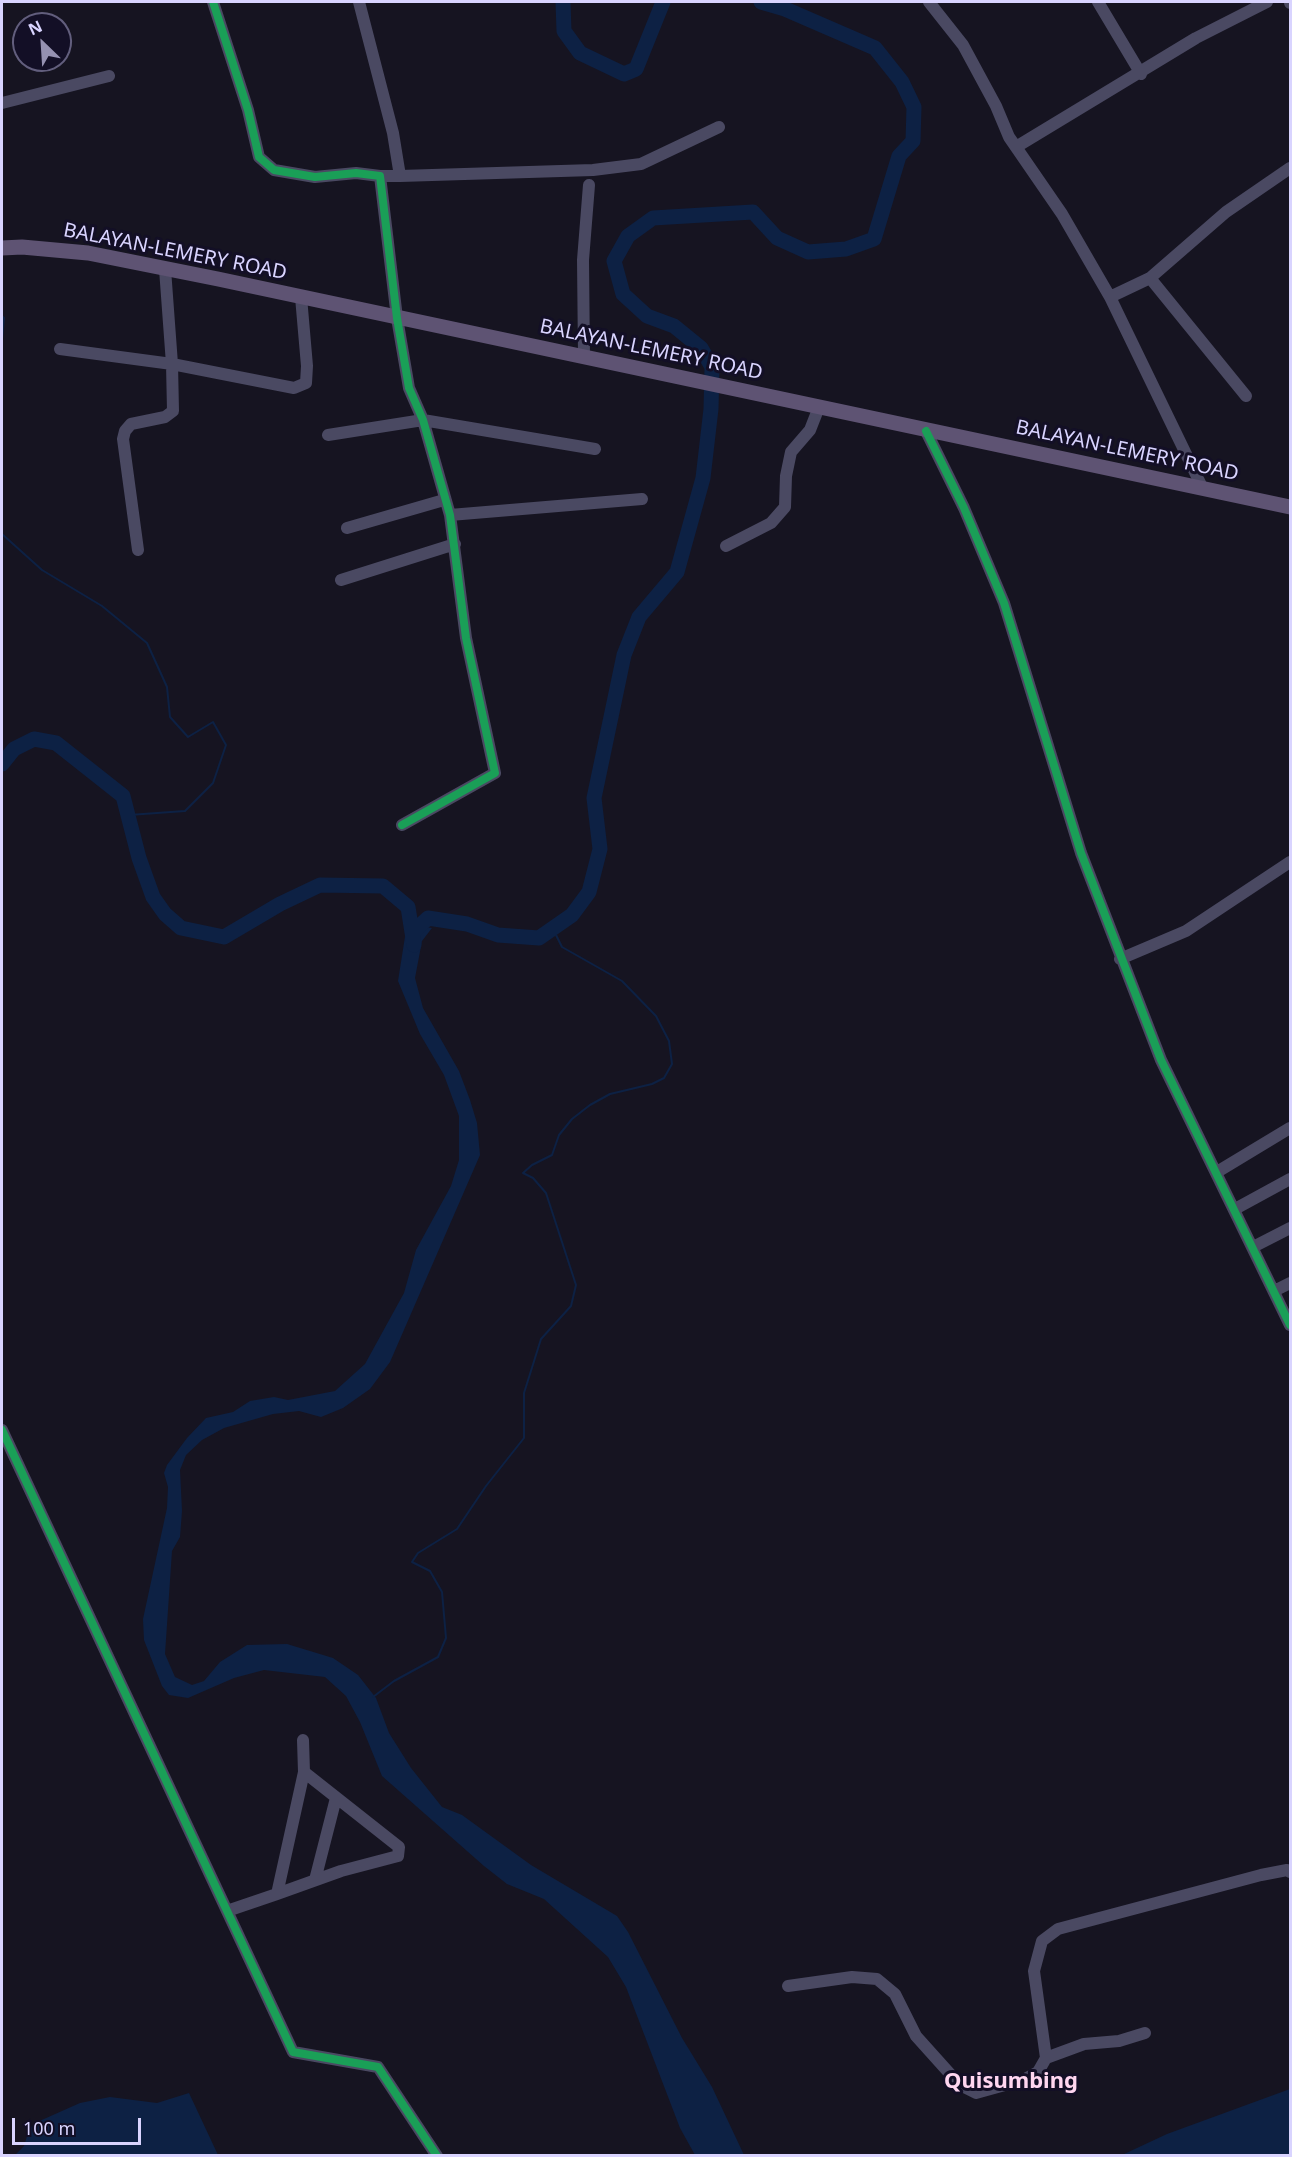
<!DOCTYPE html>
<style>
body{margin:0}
#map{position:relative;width:1292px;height:2157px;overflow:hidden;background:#161421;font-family:"Noto Sans",sans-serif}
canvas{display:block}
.frame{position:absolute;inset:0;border:3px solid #d9d4ff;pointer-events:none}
.north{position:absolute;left:12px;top:12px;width:60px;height:60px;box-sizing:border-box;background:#130f26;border:2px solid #625e7d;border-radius:50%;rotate:335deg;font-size:16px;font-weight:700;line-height:24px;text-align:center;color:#d9d4ff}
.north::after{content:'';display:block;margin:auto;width:21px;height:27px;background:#9591b1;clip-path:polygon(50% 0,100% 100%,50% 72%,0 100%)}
.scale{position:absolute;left:12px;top:2118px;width:129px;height:27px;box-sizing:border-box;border:3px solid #d9d4ff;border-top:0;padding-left:8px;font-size:18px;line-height:21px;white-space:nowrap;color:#d9d4ff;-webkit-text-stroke:4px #130f26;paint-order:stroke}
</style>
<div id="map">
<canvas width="1292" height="2157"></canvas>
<div class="frame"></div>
<div class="north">N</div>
<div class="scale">100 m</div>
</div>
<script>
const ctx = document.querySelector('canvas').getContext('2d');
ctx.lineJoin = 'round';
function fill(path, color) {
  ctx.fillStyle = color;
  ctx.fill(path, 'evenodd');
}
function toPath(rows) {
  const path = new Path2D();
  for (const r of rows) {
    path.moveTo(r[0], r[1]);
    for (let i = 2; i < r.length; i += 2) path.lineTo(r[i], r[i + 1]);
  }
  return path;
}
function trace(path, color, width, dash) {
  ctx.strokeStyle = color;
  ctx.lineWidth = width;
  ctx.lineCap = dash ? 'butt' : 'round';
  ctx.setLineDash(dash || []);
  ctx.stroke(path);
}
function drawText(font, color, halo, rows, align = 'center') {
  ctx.font = font + ' "Noto Sans",sans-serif';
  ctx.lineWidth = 6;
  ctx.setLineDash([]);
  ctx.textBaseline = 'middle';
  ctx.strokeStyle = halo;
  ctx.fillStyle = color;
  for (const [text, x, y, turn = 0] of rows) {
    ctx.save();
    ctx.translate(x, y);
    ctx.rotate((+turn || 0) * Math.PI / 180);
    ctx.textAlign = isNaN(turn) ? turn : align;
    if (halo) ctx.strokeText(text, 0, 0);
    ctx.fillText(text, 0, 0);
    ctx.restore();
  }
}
fill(toPath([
 [407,924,432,928,422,941,415,978,423,1008,459,1071,470,1100,477,1123,480,1155,390,1362,370,1389,343,1408,321,1417,299,1411,273,1414,224,1428,202,1440,186,1455,180,1470,182,1511,180,1537,172,1551,165,1654,175,1677,192,1685,204,1681,220,1662,247,1645,287,1644,333,1658,358,1675,376,1698,389,1733,411,1768,442,1807,462,1815,531,1865,617,1916,628,1932,682,2038,712,2087,744,2155,695,2155,680,2128,626,1987,608,1957,544,1899,507,1884,484,1866,382,1776,360,1722,346,1696,325,1677,264,1670,234,1678,188,1698,169,1695,162,1686,144,1640,143,1619,167,1508,168,1487,164,1473,167,1465,187,1438,206,1418,233,1412,250,1401,274,1397,288,1400,335,1391,365,1364,404,1293,416,1250,451,1186,459,1160,459,1116,444,1075,420,1034,398,981],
 [1290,2089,1290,2155,1122,2155,1167,2134],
 [189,2093,218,2155,15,2155,24,2146,29,2130,35,2123,80,2103,110,2097,157,2103]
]), '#0d2144');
trace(toPath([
 [2,316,4,318,2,339],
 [2,534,42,570,102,606,147,643,167,687,170,717,188,737,213,722,226,745,213,783,185,811,129,815],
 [373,1697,394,1681,438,1657,446,1638,442,1592,430,1571,412,1562,418,1553,457,1529,486,1486,524,1438,524,1393,541,1339,571,1306,576,1285,546,1193,533,1178,523,1173,532,1165,552,1155,559,1135,572,1119,590,1105,610,1094,652,1084,664,1078,672,1064,669,1041,656,1016,622,981,562,947,553,929]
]), '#0d2144', 2);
trace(toPath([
 [563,2,564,31,580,53,624,74,636,69,663,2],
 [2,764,14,749,34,739,56,743,123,796,139,858,153,897,165,914,181,928,224,937,280,904,320,885,383,886,408,907,414,945],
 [412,933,428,918,467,924,498,935,539,938,572,915,589,892,600,849,594,798,624,655,639,617,677,572,703,478,711,409,712,367,701,348,674,326,647,316,623,294,614,261,628,236,653,218,753,212,777,238,808,252,846,249,874,239,899,156,913,141,914,107,902,82,875,48,785,9,761,2]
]), '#0d2144', 15);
trace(toPath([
 [213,2,248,110,259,157,274,170,315,177,356,173,380,176,397,318,409,388,423,420,450,515,466,638,495,773,402,825],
 [359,2,393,133,400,176,380,176],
 [929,2,963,45,996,106,1009,137,1062,214,1110,297,1203,489],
 [1098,2,1141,74],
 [1290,2,1290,3],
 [2,103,109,76],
 [1016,147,1196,38,1267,2],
 [400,176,593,170,641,164,719,127],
 [1150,278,1246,396],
 [1110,297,1150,278,1226,212,1290,168],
 [60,349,172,364,165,269],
 [584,357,583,260,589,185],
 [926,431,964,508,1004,603,1081,853,1161,1060,1290,1325],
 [328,435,423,420,595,449],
 [450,515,642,499],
 [347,528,444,500],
 [726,546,771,523,785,507,786,476,791,452,810,430,819,407],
 [138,550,123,439,125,431,131,424,165,417,173,411,172,364,294,388,306,383,307,366,301,297],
 [341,580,455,544],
 [1120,959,1186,931,1290,862],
 [1217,1172,1290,1128],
 [1235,1209,1290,1179],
 [1253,1247,1290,1228],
 [1274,1291,1290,1283],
 [2,1430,293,2052,378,2067,437,2156],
 [303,1740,304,1772],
 [315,1880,336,1798],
 [227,1911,277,1894,341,1871,398,1856,399,1847,304,1772,277,1894],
 [788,1986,852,1977,877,1979,895,1994,916,2036,960,2085,976,2093,1023,2080,1038,2072,1046,2058,1034,1971,1042,1941,1058,1929,1261,1875,1287,1870,1290,1872],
 [1046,2058,1084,2044,1119,2041,1145,2033]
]), '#4a4962', 12);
trace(toPath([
 [2,248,22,247,88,253,218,279,1290,507]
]), '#5e5373', 15);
trace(toPath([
 [213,2,248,110,259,157,274,170,315,177,356,173,380,176,397,318,409,388,423,420,450,515,466,638,495,773,402,825],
 [926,431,964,508,1004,603,1081,853,1161,1060,1290,1325],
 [2,1430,293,2052,378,2067,437,2156]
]), '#1a9f57', 8);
drawText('20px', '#d9d4ff', '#130f26', [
 ["BALAYAN-LEMERY ROAD",175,252,11],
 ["BALAYAN-LEMERY ROAD",651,350,12],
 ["BALAYAN-LEMERY ROAD",1127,451,12]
]);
drawText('bold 22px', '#ffd6f0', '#130f26', [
 ["Quisumbing",1011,2082]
]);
</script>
